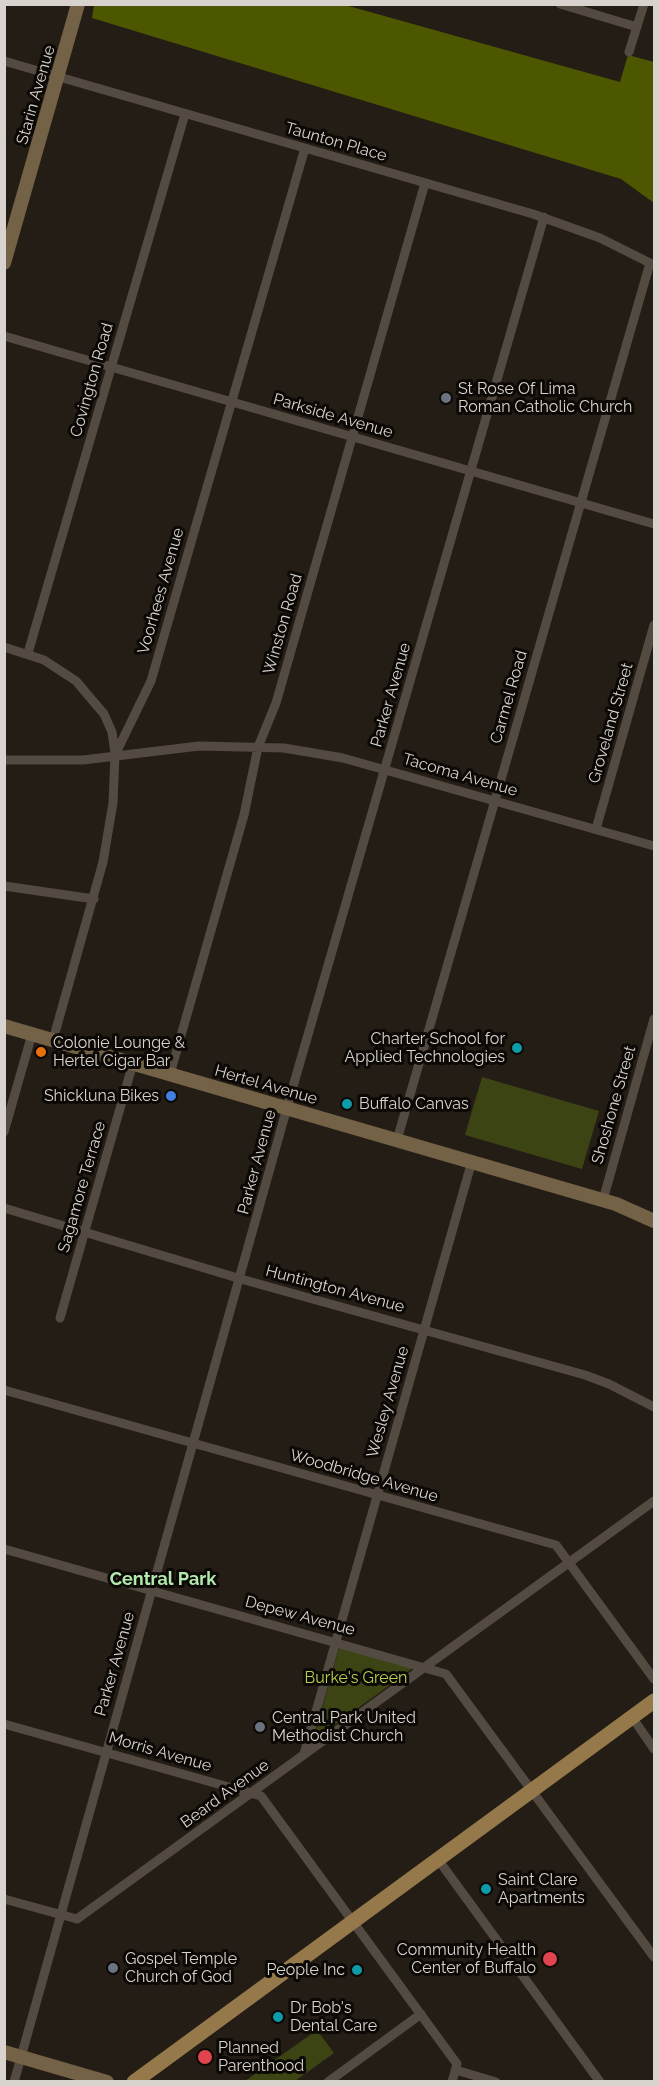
<!DOCTYPE html>
<style>
body{margin:0}
#map{position:relative;width:659px;height:2086px;overflow:hidden;background:#241d15;font-family:Raleway,sans-serif}
canvas{display:block}
.frame{position:absolute;inset:0;border:6px solid #d8d3ce;pointer-events:none}
</style>
<div id="map">
<canvas width="659" height="2086"></canvas>
<div class="frame"></div>
</div>
<script>
const ctx = document.querySelector('canvas').getContext('2d');
ctx.lineJoin = 'round';
function fill(path, color) {
  ctx.fillStyle = color;
  ctx.fill(path, 'evenodd');
}
function toPath(rows) {
  const path = new Path2D();
  for (const r of rows) {
    path.moveTo(r[0], r[1]);
    for (let i = 2; i < r.length; i += 2) path.lineTo(r[i], r[i + 1]);
  }
  return path;
}
function trace(path, color, width, dash) {
  ctx.strokeStyle = color;
  ctx.lineWidth = width;
  ctx.lineCap = dash ? 'butt' : 'round';
  ctx.setLineDash(dash || []);
  ctx.stroke(path);
}
function drawText(font, color, halo, rows, align = 'center') {
  ctx.font = font + ' Raleway,sans-serif';
  ctx.lineWidth = 6;
  ctx.setLineDash([]);
  ctx.textBaseline = 'middle';
  ctx.strokeStyle = halo;
  ctx.fillStyle = color;
  for (const [text, x, y, turn = 0] of rows) {
    ctx.save();
    ctx.translate(x, y);
    ctx.rotate((+turn || 0) * Math.PI / 180);
    ctx.textAlign = isNaN(turn) ? turn : align;
    if (halo) ctx.strokeText(text, 0, 0);
    ctx.fillText(text, 0, 0);
    ctx.restore();
  }
}
fill(toPath([
 [482,1077,599,1111,582,1169,465,1135],
 [339,1648,413,1668,313,1741],
 [317,2030,334,2053,295,2081,245,2081]
]), '#3d4414');
fill(toPath([
 [94,5,345,5,620,82,628,55,654,62,654,203,621,179,92,18]
]), '#4d5700');
trace(toPath([
 [560,4,637,27],
 [629,52,644,4],
 [4,61,533,214,600,238,654,265],
 [4,336,654,524],
 [4,647,44,660,76,681,104,714,112,732,115,753],
 [28,653,185,114],
 [4,760,83,760,199,746,284,748,343,758,654,846],
 [596,829,654,625],
 [4,886,94,899],
 [53,1040,103,862,113,803,115,755,151,681,305,148],
 [170,1074,244,815,258,747,276,703,425,183],
 [4,1132,32,1034],
 [397,1140,650,263],
 [603,1200,654,1019],
 [4,1208,241,1279,585,1375,609,1384,654,1407],
 [60,1318,133,1063],
 [4,1390,556,1545,654,1679],
 [4,1549,446,1674,654,1957],
 [632,1717,654,1749],
 [4,1724,261,1796,457,2064,452,2082],
 [304,1754,472,1161],
 [437,1858,600,2082],
 [4,1899,77,1919,654,1501],
 [456,2070,496,2082],
 [14,2082,290,1097,544,217],
 [328,2082,421,2014]
]), '#534b42', 9);
trace(toPath([
 [4,263,78,4],
 [4,1026,616,1204,654,1221],
 [4,2052,107,2082]
]), '#746246', 14);
trace(toPath([
 [134,2082,654,1701]
]), '#95794a', 15);
for (const [x, y, r, color] of [
 [446,398,6,"#6b7280"],
 [517,1048,6,"#0f9aa8"],
 [41,1052,6,"#e8710a"],
 [171,1096,6,"#3f7fe0"],
 [347,1104,6,"#0f9aa8"],
 [260,1727,6,"#6b7280"],
 [486,1889,6,"#0f9aa8"],
 [550,1959,8,"#e0444e"],
 [113,1968,6,"#6b7280"],
 [357,1970,6,"#0f9aa8"],
 [278,2017,6,"#0f9aa8"],
 [205,2057,8,"#e0444e"]
]) {
  const dot = new Path2D();
  dot.arc(x, y, r, 0, 2 * Math.PI);
  ctx.fillStyle = color;
  ctx.fill(dot);
  trace(dot, '#0b0805', 2);
}
drawText('16px', '#d8d3ce', '#0b0805', [
 ["Starin Avenue",36,95,-74],
 ["Taunton Place",336,142,16],
 ["Covington Road",92,380,-74],
 ["Parkside Avenue",333,416,16],
 ["Voorhees Avenue",161,591,-74],
 ["Winston Road",283,624,-74],
 ["Parker Avenue",391,695,-74],
 ["Carmel Road",509,697,-74],
 ["Groveland Street",611,723,-74],
 ["Tacoma Avenue",460,775,16],
 ["Hertel Avenue",266,1085,16],
 ["Shoshone Street",614,1105,-74],
 ["Parker Avenue",257,1162,-75],
 ["Sagamore Terrace",82,1187,-74],
 ["Huntington Avenue",335,1289,15],
 ["Wesley Avenue",388,1402,-74],
 ["Woodbridge Avenue",364,1476,16],
 ["Depew Avenue",300,1616,15],
 ["Parker Avenue",115,1664,-74],
 ["Morris Avenue",160,1752,16],
 ["Beard Avenue",225,1794,-36]
]);
drawText('16px', '#d8d3ce', '#0b0805', [
 ["St Rose Of Lima",458,389],
 ["Roman Catholic Church",458,407],
 ["Charter School for",505,1039,"right"],
 ["Applied Technologies",505,1057,"right"],
 ["Colonie Lounge &",53,1043],
 ["Hertel Cigar Bar",53,1061],
 ["Shickluna Bikes",159,1096,"right"],
 ["Buffalo Canvas",359,1104],
 ["Central Park United",272,1718],
 ["Methodist Church",272,1736],
 ["Saint Clare",498,1880],
 ["Apartments",498,1898],
 ["Community Health",536,1950,"right"],
 ["Center of Buffalo",536,1968,"right"],
 ["Gospel Temple",125,1959],
 ["Church of God",125,1977],
 ["People Inc",345,1970,"right"],
 ["Dr Bob's",290,2008],
 ["Dental Care",290,2026],
 ["Planned",218,2048],
 ["Parenthood",218,2066]
], 'left');
drawText('16px', '#bccf4c', '#0b0805', [
 ["Burke's Green",356,1678]
]);
drawText('bold 18px', '#b1e9ad', '#0b0805', [
 ["Central Park",163,1580]
]);
</script>
